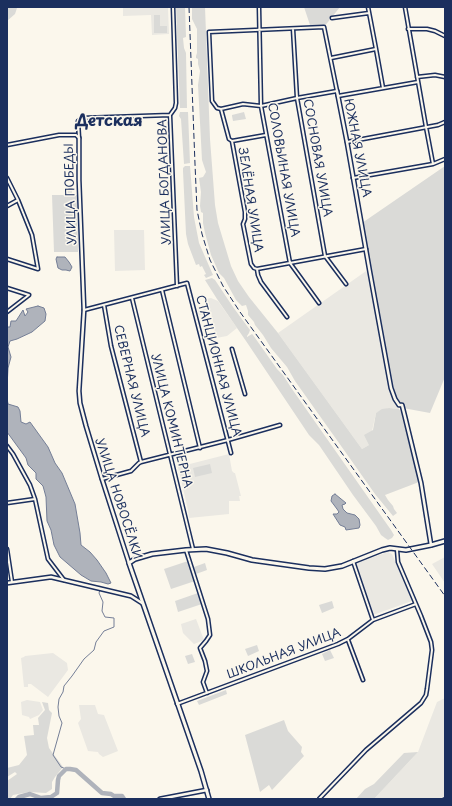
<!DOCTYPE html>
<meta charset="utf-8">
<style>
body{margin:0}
#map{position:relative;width:452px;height:806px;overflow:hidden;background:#fbf7ec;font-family:"Playpen Sans",sans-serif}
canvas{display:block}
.frame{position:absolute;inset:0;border:8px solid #1b2f5e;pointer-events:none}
</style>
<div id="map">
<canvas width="452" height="806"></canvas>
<div class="frame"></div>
</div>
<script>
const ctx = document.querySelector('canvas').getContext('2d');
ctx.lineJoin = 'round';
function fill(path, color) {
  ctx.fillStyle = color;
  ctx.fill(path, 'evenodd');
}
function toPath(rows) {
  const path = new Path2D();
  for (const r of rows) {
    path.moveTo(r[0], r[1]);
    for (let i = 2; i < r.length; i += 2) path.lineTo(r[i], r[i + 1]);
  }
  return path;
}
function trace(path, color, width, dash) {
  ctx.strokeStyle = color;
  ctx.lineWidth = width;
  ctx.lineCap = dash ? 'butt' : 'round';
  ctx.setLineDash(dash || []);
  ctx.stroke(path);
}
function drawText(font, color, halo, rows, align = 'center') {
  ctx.font = font + ' "Playpen Sans",sans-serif';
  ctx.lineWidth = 3;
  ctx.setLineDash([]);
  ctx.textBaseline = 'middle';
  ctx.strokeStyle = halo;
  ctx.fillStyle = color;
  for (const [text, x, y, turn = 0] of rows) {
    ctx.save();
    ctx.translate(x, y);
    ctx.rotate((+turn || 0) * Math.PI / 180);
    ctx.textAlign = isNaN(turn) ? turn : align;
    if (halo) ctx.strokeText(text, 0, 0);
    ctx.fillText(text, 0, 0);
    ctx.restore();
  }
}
fill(toPath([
 [123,7,168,7,169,34,152,35,151,15,123,16],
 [114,230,144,230,145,270,115,271],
 [369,269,377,309,397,402,399,409,389,408,376,413,369,445,362,449,278,333],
 [211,298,218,301,237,328,227,336,216,338,211,312,199,315,198,311,208,308,206,299],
 [229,454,232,471,234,473,235,473,241,496,239,496,240,501,229,501,229,514,189,518,188,510,178,467],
 [388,552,392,554,412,601,373,615,356,563],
 [445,557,445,583,432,564],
 [196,619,204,640,194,644,183,633,181,624],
 [53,653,67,663,68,670,48,697,31,684,28,684,28,687,24,687,21,658,24,657,25,656],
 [445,698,445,799,374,799,418,752,437,702],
 [27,700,40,702,43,710,39,715,30,719,29,717,22,715,21,702],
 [79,705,95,705,98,714,104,715,118,751,103,757,99,754,98,752,88,751,78,723,81,719]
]), '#eae8e2');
fill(toPath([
 [7,7,21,7,17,8,15,14,7,21],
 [176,7,185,7,186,37,183,38,184,48,186,53,187,108,180,108],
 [192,7,205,7,210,139,215,205,218,223,231,266,238,281,249,297,278,333,362,449,369,445,364,435,373,430,376,413,382,409,389,408,399,409,401,412,419,482,385,495,388,500,393,506,394,509,397,513,393,516,375,494,339,443,295,381,287,367,271,348,263,335,255,325,254,322,248,315,248,311,246,305,242,306,236,300,224,278,219,273,211,255,205,233,203,223,203,213,201,212,200,206,201,192,199,178,203,177,206,172,202,160,198,85,200,71,198,64,198,59,196,58,196,56,197,53,197,29,192,19],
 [304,7,340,7,324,27,311,28],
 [154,15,160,15,160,26,167,26,167,33,154,33],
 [180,112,188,112,190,163,184,164,181,119,179,116],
 [244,112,246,119,233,121,232,116,232,115],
 [185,166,190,166,194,217,199,243,213,275,206,278,204,275,206,274,202,266,200,267,199,264,196,265,188,244,186,234,183,171,183,168],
 [445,166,445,377,430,413,403,408,402,406,399,405,395,399,389,376,371,269,362,223],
 [72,189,72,195,77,195,78,252,54,252,52,195,64,195,65,190],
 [212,278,215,280,233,307,250,330,249,333,247,336,247,337,252,334,253,335,277,369,283,375,292,389,391,530,394,535,392,538,388,540,385,538,381,535,376,526,353,495,319,445,309,435,246,341,217,299,205,280],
 [210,464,212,473,195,477,193,468],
 [188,561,195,581,171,589,164,569],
 [205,563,207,570,196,574,194,567],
 [198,593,202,604,178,612,175,601],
 [332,601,334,608,322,613,319,605],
 [257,645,259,651,248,656,245,649],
 [330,650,334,658,325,661,322,654],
 [192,654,195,662,188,664,185,656],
 [226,690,227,694,199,705,197,701],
 [42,702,48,703,49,710,52,713,47,738,49,748,63,767,55,777,52,782,52,789,46,793,29,792,13,795,10,799,7,799,7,781,17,774,15,772,7,777,7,768,19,765,27,755,24,736,34,735,33,725,39,725,38,718,45,710],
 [284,720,288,731,302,747,301,752,304,756,272,790,269,785,260,792,245,735],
 [418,752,374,799,356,799,365,789,374,784,404,753]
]), '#dadad7');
const water = toPath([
 [57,257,65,257,69,262,72,267,70,271,66,270,62,270,58,268,56,259,57,257],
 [38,306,44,308,46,314,45,321,32,332,17,339,10,341,8,347,11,357,8,368,7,387,7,327,10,327,11,321,16,321,23,310,25,316,28,312,26,309,38,306],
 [7,398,8,404,18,407,20,411,21,422,26,424,30,422,48,447,55,463,62,473,75,504,80,533,81,545,90,552,97,560,106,573,111,583,108,584,101,582,91,581,81,575,60,557,54,545,51,530,47,521,46,497,43,486,36,479,36,473,28,465,26,458,7,432,7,398],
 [335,494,346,503,345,504,342,505,343,509,347,513,355,515,359,519,360,525,359,528,346,530,345,527,340,525,333,514,337,514,339,512,337,509,331,501,332,496,335,494]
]);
fill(water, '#afb3bb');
trace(water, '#747e96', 1);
trace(toPath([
 [66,769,61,767,53,755,62,723,59,716,58,707,59,699,63,692,64,686,72,676,84,659,94,650,96,642,104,631,114,627,114,618,105,617,102,611,103,602,99,593,100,590]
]), '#747e96', 1);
trace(toPath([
 [17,799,19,797,30,794,41,798,51,797,57,793,58,780,59,776,66,769,70,769,76,770,102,793,111,794,114,796,122,796,124,799]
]), '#afb3bb', 4.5);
const minor = toPath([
 [173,7,176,103,175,108,170,115,177,286],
 [259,7,261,106,290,263,319,303],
 [368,7,376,49,383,88],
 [405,7,426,127,433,164],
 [332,18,369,13],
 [293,29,297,98,325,256,346,284],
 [408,29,427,29,435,31,445,36],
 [331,58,376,49],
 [417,77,435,75,445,77],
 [338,96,418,82],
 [221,109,243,104,261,106,297,98,337,91,324,27,209,32,212,101,217,108,221,109,229,139,232,141,245,212,245,219,243,224,251,264,254,268,257,269,258,275,261,282,287,317],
 [79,138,78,121,82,118,170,115],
 [232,141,266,135],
 [347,142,438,125,445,122],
 [7,145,59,135,76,135,79,138],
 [7,178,18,200,32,235,38,269,7,259],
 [353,178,433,164,445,159],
 [7,206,18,200],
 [257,269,366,249],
 [7,288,29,295,7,312],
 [162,290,200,448],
 [132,298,193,549],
 [104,305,111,346,141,462],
 [84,310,187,283,231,453],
 [232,349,245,394],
 [7,446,13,454,30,485,35,499,48,559,64,580],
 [102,479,131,471,139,463,141,462,228,440,280,425],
 [7,503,35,499],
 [7,549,12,582],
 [186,550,208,619,210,635,206,641,200,648,205,661,207,671,203,682,207,693],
 [353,561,373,620],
 [348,640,363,680],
 [177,704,338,644,348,639,373,620,416,604],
 [319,799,366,750,421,703,426,695,427,689,432,650,431,642,421,616,398,562,397,550]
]);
const tertiary = toPath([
 [337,91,347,142,370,273,391,388,395,399,399,405,402,405,405,417,421,483,431,545],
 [79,138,79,180,84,310,79,391,80,403,86,426,102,479,129,563],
 [7,583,51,577,131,596,142,603],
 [160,799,207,790]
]);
const secondary = toPath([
 [209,799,201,771,129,563,135,559,152,554,186,550,206,549,227,553,252,560,309,568,325,569,342,566,382,550,390,548,406,550,431,545,445,541]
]);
trace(minor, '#1b2f5e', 5);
trace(tertiary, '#1b2f5e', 5.5);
trace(secondary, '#1b2f5e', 6);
trace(minor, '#fbf7ec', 2);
trace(tertiary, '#fbf7ec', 2.5);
trace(secondary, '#fbf7ec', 3);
trace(toPath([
 [189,7,195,164,197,210,202,234,210,260,223,286,240,312,445,596],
 [441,799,445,797]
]), '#1b2f5e', 1, [6, 3]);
drawText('12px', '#1b2f5e', '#fbf7ec', [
 ["ЮЖНАЯ УЛИЦА",357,148,79],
 ["СОСНОВАЯ УЛИЦА",317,158,80],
 ["СОЛОВЬИНАЯ УЛИЦА",283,170,80],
 ["УЛИЦА БОГДАНОВА",165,182,-92],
 ["УЛИЦА ПОБЕДЫ",71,194,-92],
 ["ЗЕЛЁНАЯ УЛИЦА",250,200,81],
 ["СТАНЦИОННАЯ УЛИЦА",218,366,75],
 ["СЕВЕРНАЯ УЛИЦА",131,381,76],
 ["УЛИЦА КОМИНТЕРНА",171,421,76],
 ["УЛИЦА НОВОСЁЛКИ",118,499,72],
 ["ШКОЛЬНАЯ УЛИЦА",284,654,-21]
]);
drawText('bold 16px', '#1b2f5e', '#fbf7ec', [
 ["Детская",109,122]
]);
</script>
